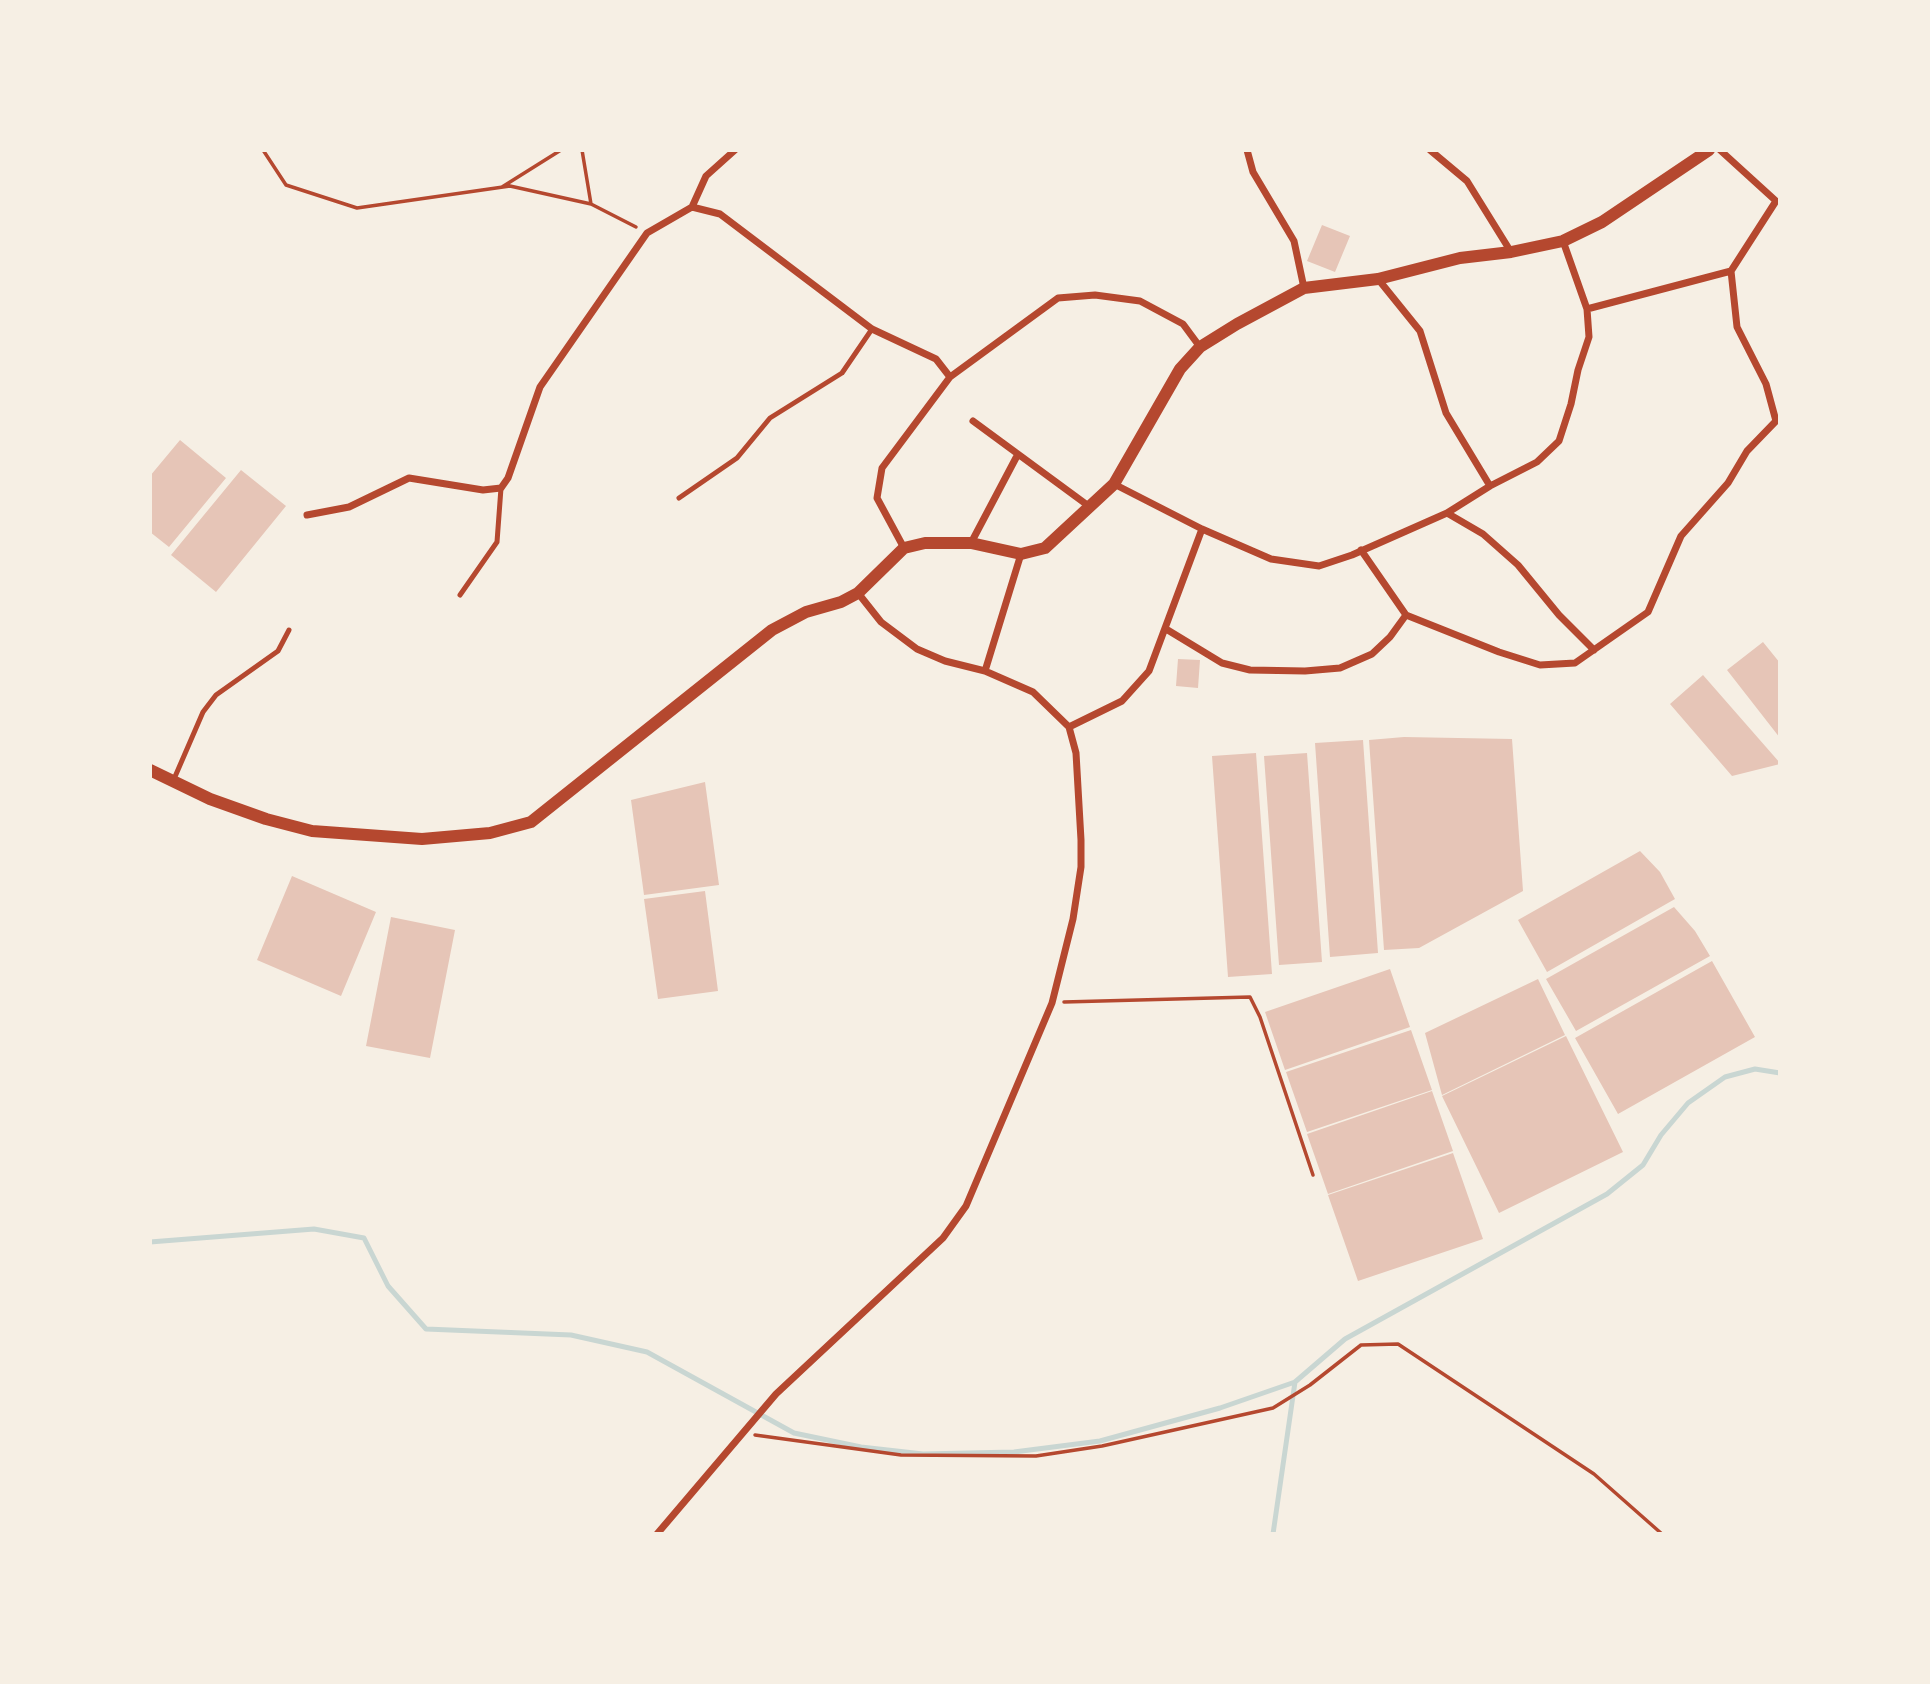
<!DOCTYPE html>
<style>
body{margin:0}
#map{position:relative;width:1930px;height:1684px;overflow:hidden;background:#f6efe4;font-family:Manrope,sans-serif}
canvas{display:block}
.frame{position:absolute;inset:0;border:152px solid #f6efe4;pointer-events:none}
</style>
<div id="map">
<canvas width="1930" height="1684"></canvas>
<div class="frame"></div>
</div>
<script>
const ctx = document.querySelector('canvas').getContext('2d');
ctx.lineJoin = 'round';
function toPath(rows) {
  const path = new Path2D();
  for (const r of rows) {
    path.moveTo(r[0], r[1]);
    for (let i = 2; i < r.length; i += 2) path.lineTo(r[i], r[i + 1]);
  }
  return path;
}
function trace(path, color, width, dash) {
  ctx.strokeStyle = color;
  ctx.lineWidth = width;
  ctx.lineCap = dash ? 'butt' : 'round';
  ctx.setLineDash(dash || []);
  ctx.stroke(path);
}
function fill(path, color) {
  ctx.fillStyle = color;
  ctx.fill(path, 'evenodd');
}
trace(toPath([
 [150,1242,314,1229,364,1238,388,1286,426,1329,571,1335,647,1352,794,1433,861,1447,923,1454,1014,1452,1100,1441,1220,1408,1295,1382,1345,1339,1607,1194,1643,1165,1661,1135,1688,1103,1725,1077,1755,1069,1780,1073],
 [1273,1534,1295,1382]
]), '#c9d6d2', 5);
fill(toPath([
 [1322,225,1350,236,1335,272,1307,261],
 [180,440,226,478,169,547,150,532,150,476],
 [241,470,286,506,216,592,171,555],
 [1763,642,1780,663,1780,738,1727,670],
 [1178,659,1200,660,1198,688,1176,686],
 [1703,675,1780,763,1780,764,1732,776,1670,704],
 [1404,737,1512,739,1523,891,1419,948,1384,950,1369,740],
 [1363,740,1378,953,1330,957,1315,743],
 [1256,753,1272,974,1228,977,1212,756],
 [1307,753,1322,962,1279,965,1264,756],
 [705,782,719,885,644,895,631,800],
 [1640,851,1660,872,1675,899,1547,972,1518,920],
 [292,876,376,912,341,996,257,960],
 [705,891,718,991,658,999,644,899],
 [1674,907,1695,931,1710,956,1576,1031,1546,979],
 [391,917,455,930,430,1058,366,1046],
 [1712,961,1755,1037,1618,1114,1575,1038],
 [1390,969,1410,1027,1285,1070,1265,1012],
 [1538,979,1565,1035,1442,1095,1425,1033],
 [1411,1030,1432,1090,1307,1132,1286,1072],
 [1566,1036,1623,1152,1499,1213,1442,1096],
 [1432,1091,1453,1151,1328,1194,1307,1134],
 [1453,1153,1483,1239,1358,1281,1328,1195]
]), '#e6c5b7');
trace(toPath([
 [263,150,286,185,357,208,510,186,591,204,636,227],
 [582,150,591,204],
 [502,187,561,150],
 [1064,1002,1250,997,1260,1017,1313,1175],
 [755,1435,901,1455,1036,1456,1102,1446,1273,1408,1310,1385,1361,1345,1398,1344,1594,1474,1662,1534]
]), '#b5482f', 3.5);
trace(toPath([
 [679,498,737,458,770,418,842,373,872,329],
 [460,595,497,542,501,488],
 [174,779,203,712,216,695,278,651,289,630]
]), '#b5482f', 5);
trace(toPath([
 [1247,150,1253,172,1294,241,1304,288],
 [1430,150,1467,181,1511,252],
 [692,207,706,176,735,150],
 [1378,279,1420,331,1446,413,1490,486],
 [1587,309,1731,271],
 [950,377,1058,298,1095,295,1140,301,1183,324,1200,347],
 [973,421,1090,507],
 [1114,484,1202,529,1271,559,1319,566,1352,555,1447,513,1483,534,1518,565,1559,615,1594,650],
 [1447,513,1490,486,1537,462,1559,441,1571,404,1578,370,1589,337,1587,309,1563,241],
 [307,515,349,507,409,478,483,490,501,488,508,478,540,387,647,233,692,207,720,214,872,329,936,359,950,377,882,468,877,498,904,548],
 [971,543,1018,454],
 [1361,550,1406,615,1499,652,1540,665,1575,663,1648,612,1681,536,1728,483,1747,451,1776,421,1766,384,1737,327,1731,271,1776,201,1720,150],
 [1166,629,1222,663,1250,670,1305,671,1340,668,1372,654,1390,637,1406,615],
 [985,671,1021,554],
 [1069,727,1122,701,1149,671,1202,529],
 [657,1534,776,1394,943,1238,966,1206,1052,1003,1073,919,1081,867,1081,840,1076,753,1069,727,1033,692,985,671,945,661,917,649,881,622,858,593]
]), '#b5482f', 7);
trace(toPath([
 [150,770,210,799,266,819,312,831,422,839,490,833,531,822,772,630,806,612,841,602,858,593,904,548,925,543,971,543,1021,554,1045,548,1114,484,1180,369,1200,347,1237,324,1304,288,1378,279,1460,258,1511,252,1563,241,1602,222,1709,150]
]), '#b5482f', 12);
</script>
